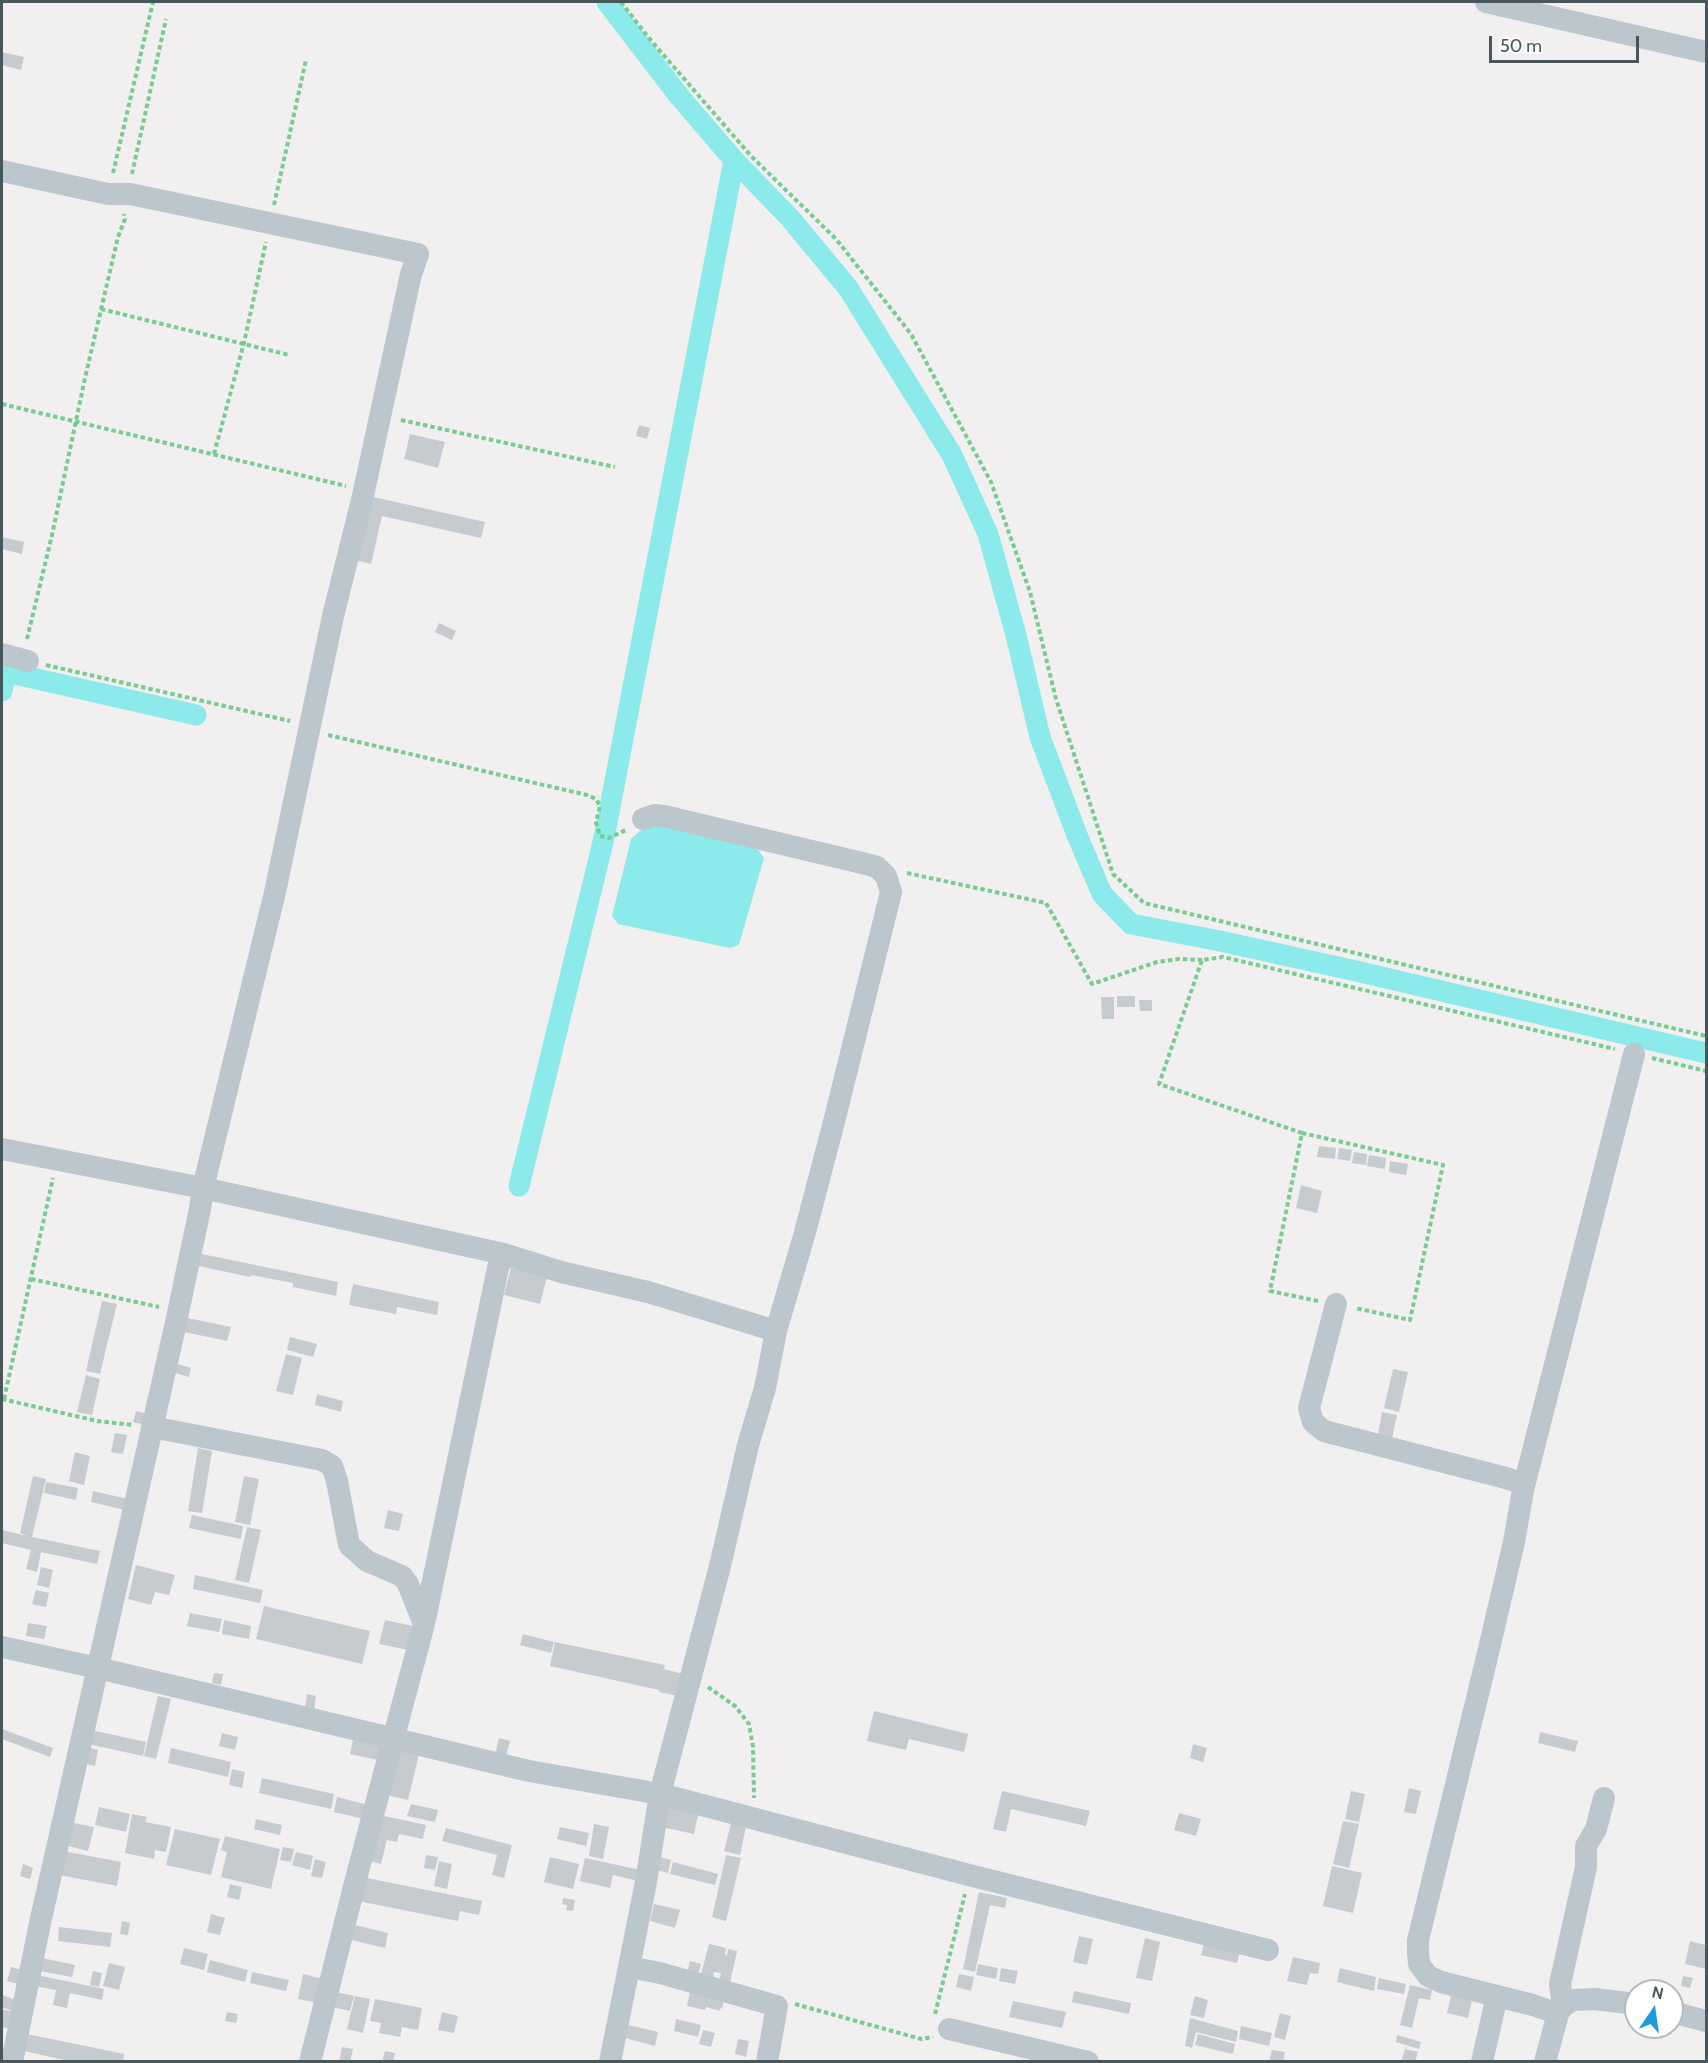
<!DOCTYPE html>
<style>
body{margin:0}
#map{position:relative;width:1708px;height:2063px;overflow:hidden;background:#f2eff0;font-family:Cabin,sans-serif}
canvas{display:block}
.frame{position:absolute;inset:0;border:3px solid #47575c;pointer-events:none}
.north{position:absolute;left:1624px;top:1979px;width:60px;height:60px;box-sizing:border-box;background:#fff;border:2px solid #b5bcbe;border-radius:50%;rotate:13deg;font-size:16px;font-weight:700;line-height:24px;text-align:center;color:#47575c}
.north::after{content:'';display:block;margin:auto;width:21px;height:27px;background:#1c9bdf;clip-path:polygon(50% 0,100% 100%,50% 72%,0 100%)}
.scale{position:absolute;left:1489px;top:36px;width:150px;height:27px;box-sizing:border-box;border:3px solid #47575c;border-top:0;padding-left:8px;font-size:18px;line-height:21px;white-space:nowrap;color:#47575c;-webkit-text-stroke:4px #fff;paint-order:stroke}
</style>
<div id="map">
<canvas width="1708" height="2063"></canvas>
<div class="frame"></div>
<div class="north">N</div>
<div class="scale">50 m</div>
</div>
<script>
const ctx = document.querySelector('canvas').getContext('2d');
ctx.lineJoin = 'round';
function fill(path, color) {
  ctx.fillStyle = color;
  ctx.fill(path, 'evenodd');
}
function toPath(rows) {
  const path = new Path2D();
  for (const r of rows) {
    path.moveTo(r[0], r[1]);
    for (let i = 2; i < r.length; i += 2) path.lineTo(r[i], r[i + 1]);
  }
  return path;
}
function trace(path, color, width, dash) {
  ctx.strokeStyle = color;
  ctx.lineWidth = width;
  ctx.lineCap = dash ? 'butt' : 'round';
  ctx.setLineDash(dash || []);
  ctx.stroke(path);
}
fill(toPath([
 [667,825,755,846,764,858,739,945,730,948,618,924,612,916,631,839,646,826]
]), '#8cebea');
trace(toPath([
 [607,2,679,96,734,160,790,218,848,288,952,455,988,534,1016,635,1040,737,1077,835,1102,894,1131,924,1220,941,1356,971,1706,1053],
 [2,691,6,672,196,715],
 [519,1186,604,838,734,160]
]), '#8cebea', 21);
fill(toPath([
 [2,52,24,57,21,70,2,65],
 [639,425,650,428,647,439,636,436],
 [410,434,445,442,438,468,404,459],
 [369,496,485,522,481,538,382,516,371,564,355,560],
 [2,537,24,542,22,554,2,549],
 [439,623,456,631,452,640,435,632],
 [1117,996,1135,996,1135,1007,1117,1007],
 [1101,997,1114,997,1114,1019,1102,1019],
 [1139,1000,1152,1000,1152,1011,1140,1011],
 [1319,1146,1336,1148,1335,1159,1317,1157],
 [1339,1148,1352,1150,1350,1161,1337,1159],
 [1354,1152,1367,1154,1366,1165,1352,1163],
 [1369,1155,1386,1158,1385,1169,1367,1166],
 [1390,1161,1408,1164,1406,1175,1389,1172],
 [1301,1185,1322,1191,1317,1213,1296,1208],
 [197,1253,338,1282,336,1296,293,1287,293,1283,251,1275,250,1277,194,1265],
 [511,1268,547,1277,540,1304,504,1295],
 [353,1284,439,1302,437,1315,397,1307,396,1314,349,1305],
 [102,1301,117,1304,100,1374,86,1371],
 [183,1317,231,1327,227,1341,180,1331],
 [290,1337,317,1344,313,1357,287,1350],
 [286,1354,302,1358,293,1395,276,1391],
 [174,1363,191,1368,189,1377,172,1372],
 [1393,1369,1408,1372,1399,1412,1384,1408],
 [86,1375,100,1379,92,1415,77,1412],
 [317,1394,343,1401,341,1412,315,1405],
 [136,1411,149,1414,146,1425,133,1422],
 [1382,1412,1397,1415,1391,1443,1377,1440],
 [115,1433,127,1435,123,1454,111,1452],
 [198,1448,212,1451,202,1513,188,1511],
 [75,1452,90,1456,84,1485,69,1481],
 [33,1476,46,1479,32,1537,100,1551,97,1564,41,1552,37,1572,26,1569,31,1550,2,1543,2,1530,27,1536,20,1533],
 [244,1476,259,1479,250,1525,235,1522],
 [46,1482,78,1488,76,1500,44,1493],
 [93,1491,128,1499,125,1510,91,1502],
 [388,1510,403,1514,399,1531,384,1528],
 [192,1515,243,1526,241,1539,189,1528],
 [247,1527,261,1530,249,1583,235,1580],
 [136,1565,175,1575,169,1595,155,1592,151,1605,128,1599],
 [41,1567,53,1570,49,1588,37,1585],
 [195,1575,263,1590,260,1603,193,1589],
 [36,1590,49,1593,46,1607,32,1604],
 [264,1606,370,1631,362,1664,256,1639],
 [190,1613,222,1619,219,1632,187,1626],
 [224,1620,251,1626,249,1639,222,1634],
 [385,1620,413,1626,408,1650,379,1644],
 [28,1623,47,1626,44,1639,26,1636],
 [523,1634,554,1642,551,1653,520,1645],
 [555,1642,665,1665,664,1669,683,1674,678,1696,659,1692,659,1690,550,1666],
 [214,1673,223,1674,221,1685,212,1683],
 [307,1694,316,1696,314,1711,305,1710],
 [158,1696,171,1699,156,1759,144,1756],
 [874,1711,968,1734,964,1752,909,1739,906,1750,867,1741],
 [2,1729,53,1748,50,1757,2,1739],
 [91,1730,146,1742,143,1756,88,1744],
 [1540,1732,1578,1741,1575,1752,1538,1743],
 [222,1733,238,1737,235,1750,219,1746],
 [499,1738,510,1741,505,1761,494,1759],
 [353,1740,385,1747,382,1761,350,1754],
 [1193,1744,1207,1748,1203,1762,1190,1758],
 [85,1747,98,1750,95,1766,81,1763],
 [171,1748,231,1762,228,1777,168,1763],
 [398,1750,419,1754,408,1800,387,1795],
 [232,1769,245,1772,242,1788,229,1785],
 [262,1778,334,1794,331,1809,259,1793],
 [1409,1788,1421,1791,1416,1814,1404,1812],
 [1002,1791,1090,1811,1086,1826,1011,1809,1006,1832,993,1829],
 [1351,1791,1365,1794,1359,1822,1345,1819],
 [337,1797,368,1805,364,1819,334,1812],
 [667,1803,699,1810,694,1834,662,1827],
 [411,1804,438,1810,435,1822,407,1816],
 [99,1807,130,1814,126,1832,95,1825],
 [1179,1813,1201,1819,1196,1836,1174,1830],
 [132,1814,147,1817,145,1822,171,1827,166,1852,155,1850,154,1859,125,1853],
 [380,1815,426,1825,423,1839,399,1834,397,1842,387,1840,381,1864,369,1861],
 [256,1819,282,1825,280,1835,254,1829],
 [1343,1821,1359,1824,1349,1868,1333,1864],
 [69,1822,94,1827,88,1851,64,1845],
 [731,1823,746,1827,740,1855,724,1851],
 [594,1824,609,1827,603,1859,589,1856],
 [560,1827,589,1833,586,1846,557,1839],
 [446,1828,512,1845,504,1878,492,1875,497,1855,442,1841],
 [175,1829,220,1839,211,1875,166,1865],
 [225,1836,280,1849,271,1889,221,1877,227,1852,221,1850],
 [283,1847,294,1849,291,1862,280,1860],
 [63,1851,121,1862,117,1886,59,1875],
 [296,1852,313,1856,310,1870,292,1865],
 [426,1855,438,1857,435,1870,424,1868],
 [726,1855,741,1858,726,1921,712,1917],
 [657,1856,671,1860,668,1873,653,1869],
 [550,1857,579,1864,573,1889,544,1882],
 [585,1858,640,1870,638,1881,613,1875,610,1888,580,1881],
 [315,1859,326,1862,322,1878,311,1876],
 [439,1861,452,1864,447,1889,434,1886],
 [673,1862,718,1874,715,1885,670,1874],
 [23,1864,33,1868,30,1879,20,1876],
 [1332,1866,1362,1873,1353,1913,1323,1906],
 [362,1877,482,1901,479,1915,460,1911,458,1921,358,1901],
 [230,1884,242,1887,239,1900,227,1897],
 [979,1892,1007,1898,1005,1908,990,1905,975,1972,963,1969],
 [563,1898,575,1900,573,1911,566,1910,567,1905,562,1904],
 [654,1904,680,1910,675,1928,650,1921],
 [211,1914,225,1918,220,1935,207,1932],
 [122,1921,130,1923,128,1935,120,1934],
 [351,1924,388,1933,385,1948,347,1939],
 [59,1927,112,1933,110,1947,58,1941],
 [1079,1936,1093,1939,1087,1965,1073,1962],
 [1145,1938,1160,1942,1152,1981,1136,1978],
 [1690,1941,1706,1945,1706,1969,1685,1964],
 [1204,1943,1240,1951,1237,1963,1201,1955],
 [709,1944,726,1948,725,1954,727,1955,728,1949,737,1951,730,1983,719,1980,721,1973,714,1972,711,1984,699,1982],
 [184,1948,208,1954,204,1970,180,1964],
 [1293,1957,1320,1963,1318,1974,1310,1973,1307,1985,1287,1981],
 [42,1958,75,1965,72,1977,40,1971],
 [210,1960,248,1970,245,1982,207,1972],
 [690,1961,701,1964,696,1981,686,1978],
 [109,1963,125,1967,119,1990,103,1986],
 [978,1964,998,1968,996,1979,976,1975],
 [11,1967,26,1971,22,1985,7,1981],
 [1001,1968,1018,1971,1015,1984,999,1981],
 [1340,1968,1376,1977,1374,1991,1337,1982],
 [93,1971,102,1973,99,1987,90,1985],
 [252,1972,289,1980,286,1991,250,1983],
 [303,1974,323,1979,318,2003,298,1999],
 [959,1974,974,1977,971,1991,956,1987],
 [37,1975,104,1989,102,2000,70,1993,67,2008,53,2005,56,1990,35,1986],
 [1683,1976,1693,1978,1690,1988,1681,1986],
 [1379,1978,1406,1984,1404,1994,1377,1989],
 [1410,1985,1432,1990,1430,2000,1419,1998,1412,2028,1400,2025],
 [333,1991,354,1996,350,2011,329,2006],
 [1074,1991,1131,2003,1129,2014,1072,2002],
 [690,1992,724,1999,722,2009,720,2008,720,2011,706,2007,705,2010,687,2006],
 [2,1995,16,2000,12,2011,2,2007],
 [355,1996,370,1999,363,2033,347,2029],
 [1195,1996,1208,2000,1204,2018,1190,2015],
 [1451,1996,1472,2000,1468,2018,1447,2013],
 [375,1999,422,2008,418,2030,402,2027,400,2037,379,2033,381,2023,370,2021],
 [1013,2001,1066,2012,1062,2028,1009,2017],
 [2,2009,13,2012,10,2029,2,2027],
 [227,2012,238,2014,236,2023,225,2021],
 [442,2012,458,2016,454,2033,438,2030],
 [1280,2013,1291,2016,1285,2040,1274,2037],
 [1190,2018,1238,2031,1236,2042,1196,2032,1192,2048,1185,2046],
 [676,2019,701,2025,698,2037,674,2031],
 [624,2024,658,2032,655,2046,621,2037],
 [1241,2026,1272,2033,1269,2046,1239,2039],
 [703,2030,715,2033,711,2047,699,2044],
 [27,2034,124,2054,123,2062,73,2062,24,2051],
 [1198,2034,1235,2044,1233,2054,1195,2045],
 [1397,2035,1421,2042,1419,2049,1396,2042],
 [738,2039,749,2041,746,2057,735,2054],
 [342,2047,353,2049,350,2062,339,2062],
 [1405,2049,1418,2052,1415,2062,1401,2062],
 [1272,2050,1285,2052,1283,2062,1269,2062],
 [385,2051,395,2053,393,2062,382,2062]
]), '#c6cbcf');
trace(toPath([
 [621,2,648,37,751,156,836,239,911,334,991,482,1030,592,1056,699,1113,874,1144,903,1706,1036],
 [113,173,153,2],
 [132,174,166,19],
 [274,205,306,60],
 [101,309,289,355],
 [2,404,346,486],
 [401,420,615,467],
 [214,454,244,343,266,242],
 [27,639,52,535,85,378,118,237,125,219,124,214],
 [46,665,290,721],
 [328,735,587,795,596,799,600,806,596,822,600,836,609,838,626,830],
 [907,873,1046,903,1092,984,1157,962,1179,959,1202,960],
 [1652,1058,1706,1071],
 [1302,1133,1443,1165,1410,1320,1355,1308],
 [31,1279,159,1307],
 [1318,1301,1270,1291,1302,1133,1159,1084,1202,960,1223,957,1615,1049],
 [2,1399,97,1421,133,1425],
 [4,1399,53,1178],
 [708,1687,735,1706,749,1724,753,1747,754,1798],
 [795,2004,921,2039,933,2037],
 [935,2014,965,1894]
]), '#77cc90', 4, [4.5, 3]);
trace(toPath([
 [1486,2,1706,52],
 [2,171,108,194,130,194,418,254,411,274,362,500,333,616,275,892,203,1188,504,1254,561,1272,648,1292,776,1331],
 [2,654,28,661],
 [2,1149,203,1188,200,1209,175,1327,40,1923,12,2062],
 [1336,1304,1309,1408,1313,1422,1324,1431,1506,1478,1521,1483,1523,1490,1514,1542,1488,1653,1418,1940,1418,1953,1419,1964,1428,1976,1441,1982,1533,2005,1558,2014],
 [152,1427,322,1460,332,1466,337,1481,349,1545,367,1561,402,1576,408,1584,424,1624],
 [1523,1490,1634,1054],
 [2,1647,98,1668,529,1771,660,1794,969,1875,1268,1950],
 [629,1967,660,1973,777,2006,767,2062],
 [1563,2006,1560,1984,1586,1867,1586,1846,1596,1829,1604,1798],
 [1672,2012,1706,2021],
 [949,2029,1088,2062],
 [310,2062,357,1875,424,1624,498,1268,504,1254],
 [610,2062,646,1882,660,1794,720,1566,748,1445,765,1388,776,1331,804,1236,835,1118,891,892,886,876,877,867,858,862,664,816,655,815,643,819],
 [1482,2062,1497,1996],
 [1545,2062,1558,2014,1563,2006,1573,2000,1595,1999,1636,2004]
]), '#bbc7cc', 22);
</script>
